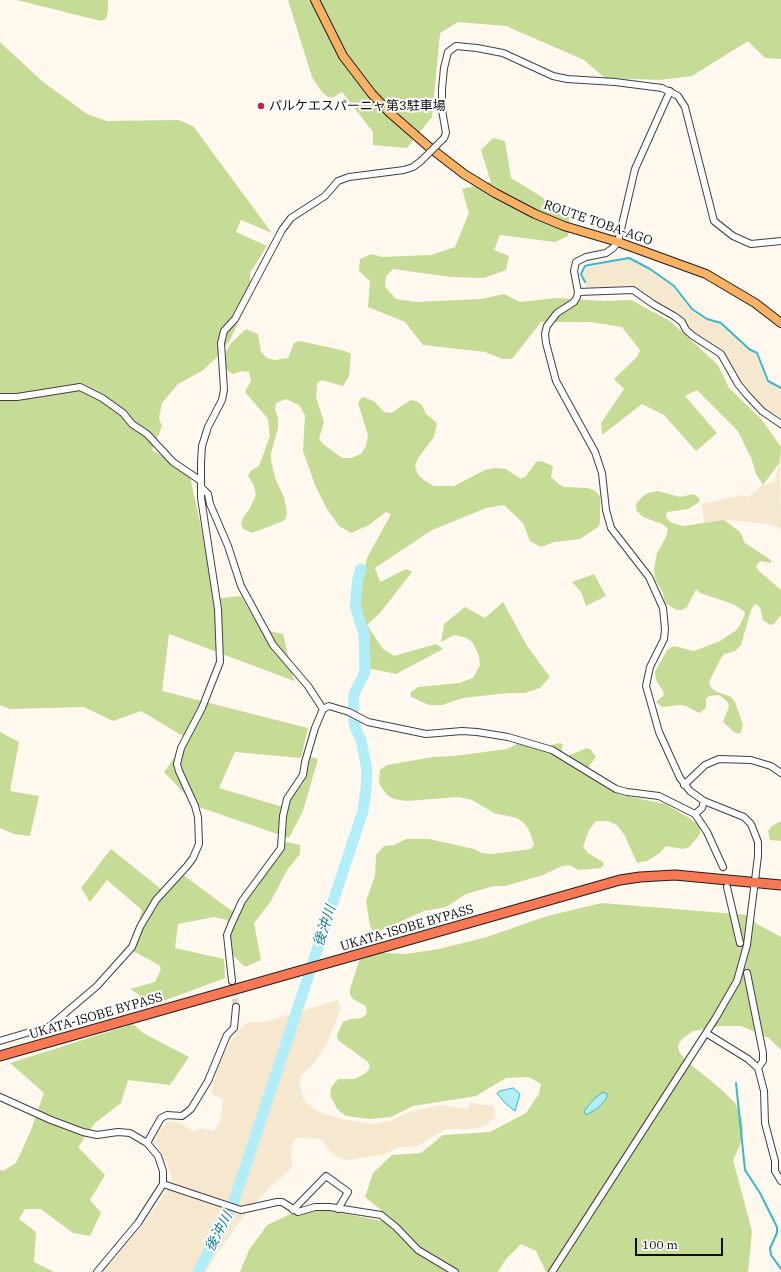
<!DOCTYPE html>
<meta charset="utf-8">
<style>
body{margin:0}
#map{position:relative;width:781px;height:1272px;overflow:hidden;background:#fff8ee;font-family:"IBM Plex Serif",serif}
canvas{display:block}
.scale{position:absolute;left:635px;top:1238px;width:88px;height:18px;box-sizing:border-box;border:2px solid #0d0d0d;border-top:0;padding-left:5px;font-size:12px;line-height:14px;white-space:nowrap;color:#0d0d0d;-webkit-text-stroke:3px #fff;paint-order:stroke}
</style>
<div id="map">
<canvas width="781" height="1272"></canvas>
<div class="scale">100 m</div>
</div>
<script>
const ctx = document.querySelector('canvas').getContext('2d');
ctx.lineJoin = 'round';
function fill(path, color) {
  ctx.fillStyle = color;
  ctx.fill(path, 'evenodd');
}
function toPath(rows) {
  const path = new Path2D();
  for (const r of rows) {
    path.moveTo(r[0], r[1]);
    for (let i = 2; i < r.length; i += 2) path.lineTo(r[i], r[i + 1]);
  }
  return path;
}
function trace(path, color, width, dash) {
  ctx.strokeStyle = color;
  ctx.lineWidth = width;
  ctx.lineCap = dash ? 'butt' : 'round';
  ctx.setLineDash(dash || []);
  ctx.stroke(path);
}
function drawText(font, color, halo, rows, align = 'center') {
  ctx.font = font + ' "IBM Plex Serif","Noto Sans JP",serif';
  ctx.lineWidth = 4;
  ctx.setLineDash([]);
  ctx.textBaseline = 'middle';
  ctx.strokeStyle = halo;
  ctx.fillStyle = color;
  for (const [text, x, y, turn = 0] of rows) {
    ctx.save();
    ctx.translate(x, y);
    ctx.rotate((+turn || 0) * Math.PI / 180);
    ctx.textAlign = isNaN(turn) ? turn : align;
    if (halo) ctx.strokeText(text, 0, 0);
    ctx.fillText(text, 0, 0);
    ctx.restore();
  }
}
fill(toPath([
 [629,259,649,270,673,287,691,310,707,320,721,324,748,350,756,354,766,381,781,390,781,429,779,426,764,415,724,360,681,324,651,306,633,292,588,295,583,273,587,267],
 [780,462,781,529,769,524,728,520,704,523,702,504,742,495,748,497,763,485,774,482],
 [338,1000,341,1008,327,1044,313,1064,301,1075,299,1081,303,1098,311,1107,324,1114,347,1120,372,1124,390,1121,409,1112,441,1105,468,1109,470,1103,494,1106,496,1117,486,1125,473,1129,446,1129,417,1146,397,1148,381,1155,344,1160,333,1154,321,1139,297,1138,293,1142,291,1150,292,1168,270,1187,240,1221,212,1261,206,1272,103,1272,139,1230,166,1192,172,1178,165,1158,155,1142,158,1132,165,1124,171,1121,180,1123,194,1132,200,1128,213,1131,220,1123,223,1099,211,1094,221,1057,236,1033,248,1022,265,1022]
]), '#f5e8ce');
fill(toPath([
 [17,0,108,0,108,11,106,19,101,21],
 [288,0,781,0,781,59,765,58,748,41,692,76,660,80,605,78,584,60,506,26,458,22,440,33,432,117,407,148,373,145,373,132,342,92,334,97,328,97,322,92,312,77],
 [0,42,43,82,87,114,107,121,179,120,193,126,272,233,241,220,236,232,267,246,250,273,251,295,230,340,216,358,202,371,178,384,162,403,159,418,162,426,152,450,189,472,206,550,214,599,241,596,260,629,283,634,294,681,169,634,162,691,308,728,301,758,235,752,219,788,283,807,303,783,308,756,318,759,303,811,289,838,196,806,164,772,188,739,141,711,113,721,84,707,10,709,0,705],
 [493,138,505,141,511,178,570,214,568,236,555,242,500,235,494,250,509,256,506,270,484,278,451,277,393,269,386,276,385,287,396,299,415,302,481,299,504,294,520,302,556,298,603,301,631,300,670,321,718,365,729,388,762,420,781,447,780,462,763,485,756,474,752,460,738,431,697,390,685,396,717,433,696,451,664,415,642,404,602,435,601,423,624,389,614,379,637,357,640,350,622,327,590,322,541,322,512,359,502,359,485,352,423,345,405,322,368,307,370,281,359,271,360,259,372,254,382,257,431,255,455,247,469,213,462,189,491,182,481,150],
 [246,329,258,334,261,352,267,358,275,360,288,358,294,343,300,341,345,351,351,354,349,376,343,386,322,380,318,382,317,385,316,397,324,422,319,439,323,444,342,458,351,458,361,454,366,446,368,435,358,403,362,397,374,401,384,412,391,413,411,400,416,401,422,405,426,414,437,423,434,437,418,458,415,466,418,475,424,480,434,486,454,486,485,470,494,468,506,469,521,479,526,476,536,462,541,461,553,466,551,477,559,484,564,487,587,488,594,490,600,496,600,523,598,527,580,539,554,542,541,547,530,541,523,523,504,505,486,508,432,530,375,568,380,582,406,569,412,572,380,613,367,625,383,649,394,656,436,644,443,649,396,674,368,668,368,641,359,605,360,589,367,558,391,514,386,512,369,525,351,533,339,526,327,509,315,485,303,451,305,415,299,405,286,399,276,403,275,410,278,418,278,428,271,453,271,460,275,478,284,497,287,512,286,518,283,521,252,533,243,529,241,523,243,518,250,508,256,495,254,486,248,475,252,470,259,466,270,436,268,419,245,392,251,381,249,372,242,371,233,374,229,372,226,368,226,352,231,343],
 [658,491,680,497,694,494,700,499,698,503,688,509,667,512,666,517,670,522,683,526,724,520,740,532,745,543,771,560,771,563,760,561,756,566,758,570,781,590,781,615,774,624,770,625,763,620,760,607,755,604,751,610,741,645,735,651,724,654,721,658,709,682,710,686,715,691,731,697,735,702,743,725,740,734,734,732,723,722,729,706,727,701,719,695,709,696,706,699,706,708,699,713,686,706,680,705,662,707,656,702,663,696,664,693,656,680,655,672,667,650,674,646,694,651,720,641,735,631,740,625,745,614,744,611,733,604,700,593,696,589,687,607,682,610,677,610,665,603,663,593,655,579,654,569,657,553,666,537,668,529,662,524,643,517,637,511,636,508,636,504,643,496,648,493],
 [594,574,606,596,586,606,581,592,572,582],
 [503,602,527,646,550,677,540,688,524,693,507,693,463,698,442,705,429,705,411,697,411,692,418,687,459,683,473,678,480,665,479,656,473,643,467,638,454,635,441,642,444,624,465,607,485,618],
 [0,732,19,742,10,791,39,796,30,836,14,834,0,828],
 [519,743,547,746,559,743,563,744,561,752,567,756,587,748,590,749,596,757,589,766,588,773,621,795,665,804,686,816,700,826,700,834,689,847,683,849,666,846,660,853,647,861,637,863,625,836,617,825,608,821,596,821,589,830,583,847,588,853,603,862,604,865,601,868,579,870,569,865,562,866,543,875,505,886,494,886,466,894,446,907,424,911,379,931,373,931,370,926,366,901,375,876,376,855,384,846,394,845,406,839,429,839,474,849,482,853,492,854,531,849,534,844,529,830,524,823,517,818,494,813,472,800,458,797,406,801,394,799,387,795,379,784,380,770,387,765,433,757,455,756,507,749],
 [781,821,781,841,770,840,768,831,772,826],
 [286,842,300,845,300,854,287,870,271,901,254,923,261,960,245,967,227,950,226,945,232,932,227,920,214,917,178,924,175,948,224,959,225,978,166,1000,144,998,130,989,155,982,161,969,159,965,133,951,117,966,113,963,134,938,142,910,107,880,90,902,81,888,111,849,161,889,183,875,236,914],
 [602,903,748,915,757,924,781,937,781,1050,769,1038,741,1026,721,1026,693,1031,682,1039,678,1045,679,1051,685,1060,722,1090,735,1103,742,1119,743,1132,740,1145,733,1160,752,1231,748,1272,546,1272,536,1251,521,1244,506,1259,498,1272,240,1272,249,1250,267,1225,293,1213,312,1207,382,1221,381,1210,365,1197,373,1173,392,1155,421,1153,443,1135,490,1132,526,1113,539,1094,541,1084,529,1077,506,1078,476,1096,413,1106,391,1117,370,1119,346,1116,337,1109,330,1095,331,1088,335,1082,339,1079,355,1079,366,1073,370,1067,368,1062,338,1040,337,1035,343,1022,350,1019,362,1018,367,1013,366,1006,353,999,350,995,350,989,359,961,367,952,406,954,439,949,487,937,547,916],
 [133,1024,143,1033,189,1057,170,1085,128,1080,121,1103,95,1123,78,1147,105,1175,90,1200,101,1213,90,1236,73,1233,41,1209,25,1209,19,1219,36,1232,34,1262,54,1272,0,1272,0,1170,3,1171,16,1163,31,1130,44,1093,10,1063]
]), '#c6db96');
const water = toPath([
 [513,1088,520,1094,515,1111,505,1103,497,1093,500,1091,513,1088],
 [603,1092,607,1094,606,1099,598,1108,586,1115,584,1111,594,1099,603,1092]
]);
fill(water, '#b2eef7');
trace(water, '#38b7cf', 1);
trace(toPath([
 [585,282,581,274,585,266,589,265,629,258,650,269,674,286,692,309,707,319,721,323,749,349,757,353,768,381,781,388],
 [736,1083,745,1170,760,1193,777,1227,777,1233,770,1248,771,1255,781,1269]
]), '#38b7cf', 2);
trace(toPath([
 [198,1272,233,1204,363,811,366,789,367,770,361,740,355,727,353,714,354,694,365,672,364,634,355,606,358,578,361,569]
]), '#b2eef7', 11);
trace(toPath([
 [740,943,747,973],
 [232,981,236,1007]
]), '#dbd5cc', 6, [6, 3]);
const minor = toPath([
 [444,138,446,133,442,110,442,89,444,68,448,52,456,46,477,48,503,53,553,76,567,79,615,82,662,88,678,96,685,107,714,221,733,236,751,244,781,241],
 [578,292,633,290,653,304,674,316,682,322,686,330,693,336,721,354,738,384,747,395,762,411,781,424],
 [0,397,17,397,80,387,102,398,123,413,132,424,147,434,173,462,201,481],
 [201,487,208,494,210,504,228,546,241,586,273,645,308,686,323,709],
 [684,785,705,765,719,759,751,760,771,766,781,773],
 [695,814,702,808,704,801],
 [727,887,740,943],
 [747,973,763,1053,763,1061,758,1068,764,1091,765,1123,775,1161,775,1171,781,1181],
 [232,981,227,935,231,925,242,901,281,848,283,816,287,799,303,775,305,762,315,728,323,709,329,706,349,712,368,722,426,734,462,731,477,732,508,737,552,750,616,789,627,792,659,796,695,814,707,832,723,867],
 [706,1033,748,1059,758,1068],
 [0,1041,50,1026,97,986,132,947,140,927,156,900,187,866,193,858,199,844,198,817,195,806,179,771,177,764,181,748,202,708,220,662,218,609,201,498,201,462,202,446,208,427,222,400,224,390,221,343,224,331,235,319,282,230,291,218,325,196,338,181,349,177,404,170,413,167,421,161],
 [0,1097,51,1120,83,1132,97,1135,118,1132,130,1133,147,1143,158,1156,163,1171,163,1184,138,1223,97,1272],
 [147,1143,161,1118,167,1115,182,1116,191,1109,208,1081,227,1035,234,1028,236,1007],
 [163,1184,241,1210,277,1202,282,1202,298,1212,315,1207,330,1207,381,1215,396,1227,418,1250,455,1272],
 [293,1210,326,1176,348,1192,338,1209],
 [552,1272,715,1019,737,981,747,945,758,856,758,842,751,824,744,817,704,801,690,791,680,778,659,732,646,686,650,667,664,639,665,629,663,608,649,577,611,528,606,510,602,473,595,452,556,381,546,343,545,334,547,326,557,313,574,302,577,297,578,292,574,271,576,262,586,257,606,253,613,248,618,242,635,169,670,91]
]);
const major = toPath([
 [315,0,343,56,372,94,390,113,429,147,464,174,495,193,535,214,564,226,618,242,706,274,755,303,781,323]
]);
const highway = toPath([
 [0,1056,620,880,640,877,675,875,781,885]
]);
trace(minor, '#404040', 8);
trace(major, '#1e1e1e', 10);
trace(highway, '#1e1e1e', 11);
trace(minor, '#fff', 6);
trace(major, '#fab163', 8);
trace(highway, '#f67855', 9);
const minorBridge = toPath([
 [421,161,444,138]
]);
trace(minorBridge, '#404040', 8, []);
trace(minorBridge, '#fff', 6);
for (const [x, y, r, color] of [
 [261,106,4,"#bf2451"]
]) {
  const dot = new Path2D();
  dot.arc(x, y, r, 0, 2 * Math.PI);
  ctx.fillStyle = color;
  ctx.fill(dot);
  trace(dot, '#fff', 1.5);
}
drawText('13px', '#0d0d0d', '#fff', [
 ["パルケエスパーニャ第3駐車場",269,106]
], 'left');
drawText('13px', '#0d0d0d', '#fff', [
 ["ROUTE TOBA-AGO",598,223,19],
 ["UKATA-ISOBE BYPASS",407,928,-16],
 ["UKATA-ISOBE BYPASS",96,1016,-16]
]);
drawText('italic 14px', '#15809a', '#fff', [
 ["後沖川",325,926,-72],
 ["後沖川",219,1232,-62]
]);
</script>
